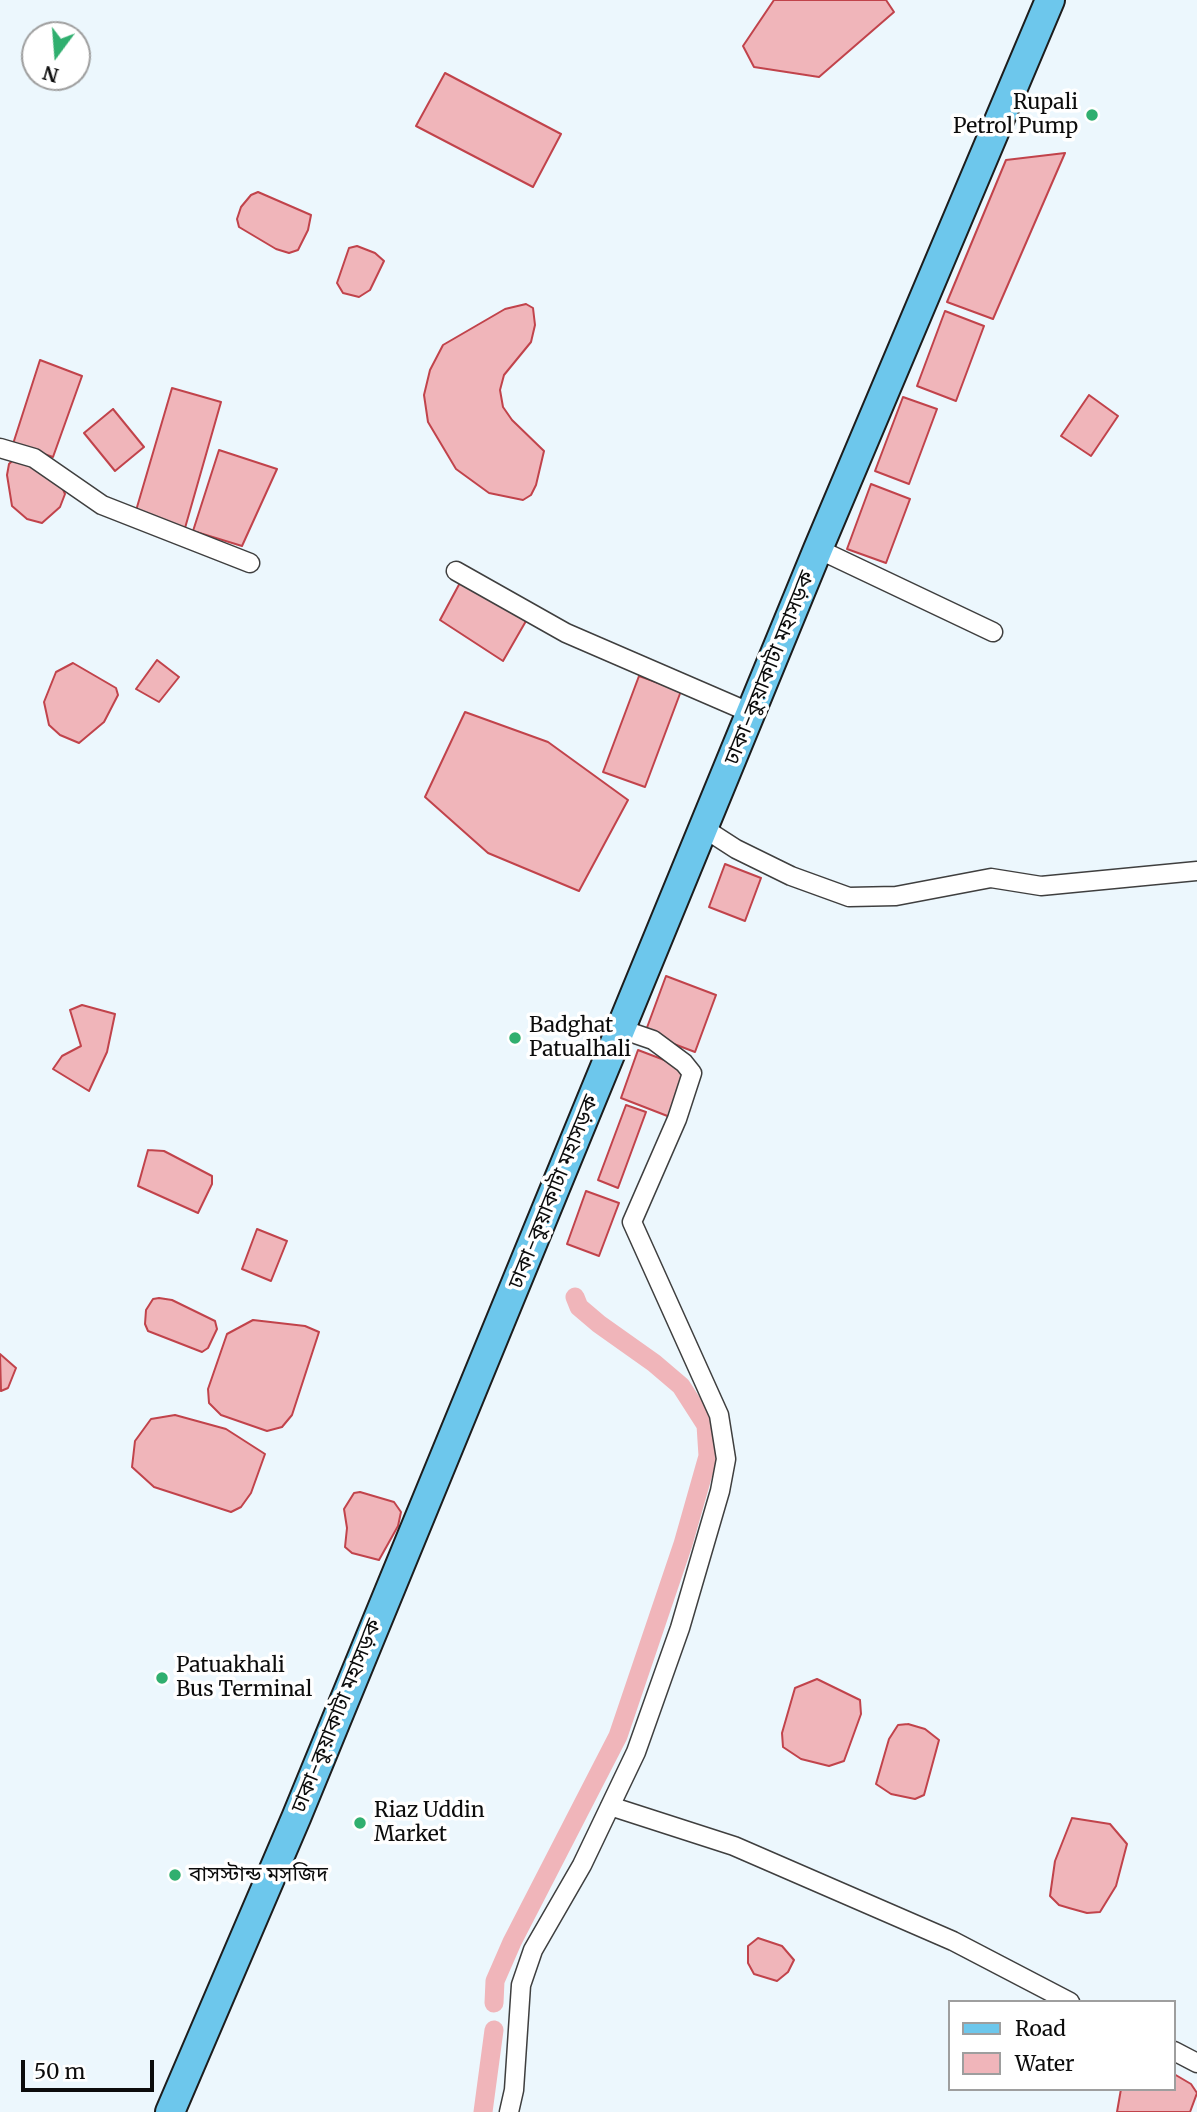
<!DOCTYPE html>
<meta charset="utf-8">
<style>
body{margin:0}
#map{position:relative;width:1197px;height:2112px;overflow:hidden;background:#ecf7fd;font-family:Merriweather,serif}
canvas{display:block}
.legend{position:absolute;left:948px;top:2000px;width:228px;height:91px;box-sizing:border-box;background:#fff;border:2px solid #9e9e9e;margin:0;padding:9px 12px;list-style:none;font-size:21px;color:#0c0c0c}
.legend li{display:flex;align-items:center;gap:14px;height:35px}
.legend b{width:35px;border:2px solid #9e9e9e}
.north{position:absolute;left:21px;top:21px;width:70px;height:70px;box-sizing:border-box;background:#fff;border:2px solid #9e9e9e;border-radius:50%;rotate:196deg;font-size:19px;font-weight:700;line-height:28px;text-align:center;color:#0c0c0c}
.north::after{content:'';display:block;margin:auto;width:24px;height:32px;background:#30af6f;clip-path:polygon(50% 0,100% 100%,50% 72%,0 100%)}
.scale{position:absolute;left:21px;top:2060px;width:133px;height:32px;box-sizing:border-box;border:4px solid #0c0c0c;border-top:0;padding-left:9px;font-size:21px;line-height:24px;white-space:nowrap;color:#0c0c0c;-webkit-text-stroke:5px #fff;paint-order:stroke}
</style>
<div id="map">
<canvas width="1197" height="2112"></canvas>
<ul class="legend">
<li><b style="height:9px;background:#6dc7ec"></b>Road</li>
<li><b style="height:19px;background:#f0b5ba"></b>Water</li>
</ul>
<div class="north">N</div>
<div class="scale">50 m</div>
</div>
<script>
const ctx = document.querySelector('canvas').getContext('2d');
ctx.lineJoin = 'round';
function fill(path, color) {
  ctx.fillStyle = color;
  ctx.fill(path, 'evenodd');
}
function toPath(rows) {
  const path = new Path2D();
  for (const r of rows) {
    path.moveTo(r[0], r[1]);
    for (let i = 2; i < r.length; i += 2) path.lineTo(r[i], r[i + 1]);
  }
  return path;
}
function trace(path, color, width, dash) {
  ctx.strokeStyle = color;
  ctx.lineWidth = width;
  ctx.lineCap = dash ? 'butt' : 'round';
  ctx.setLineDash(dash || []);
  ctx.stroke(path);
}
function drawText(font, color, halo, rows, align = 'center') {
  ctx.font = font + ' Merriweather,"Noto Sans Bengali",serif';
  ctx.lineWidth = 7;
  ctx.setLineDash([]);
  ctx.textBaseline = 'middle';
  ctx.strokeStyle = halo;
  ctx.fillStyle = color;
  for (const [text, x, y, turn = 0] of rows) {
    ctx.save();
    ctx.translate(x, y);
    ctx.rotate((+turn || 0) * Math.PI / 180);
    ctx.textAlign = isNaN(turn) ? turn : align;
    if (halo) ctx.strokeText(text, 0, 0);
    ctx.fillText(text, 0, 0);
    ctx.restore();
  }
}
const water = toPath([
 [774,0,886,0,894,12,819,77,754,67,743,46,774,0],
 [445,73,561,134,533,187,416,126,445,73],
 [1065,153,993,319,947,302,1006,160,1065,153],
 [258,192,311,215,308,230,298,250,289,253,276,249,239,227,237,219,241,207,251,195,258,192],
 [357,246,375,253,384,261,370,290,359,297,343,293,337,283,349,248,357,246],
 [526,304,533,308,535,325,531,342,504,375,500,390,503,407,512,420,544,451,536,485,531,495,523,500,489,493,456,469,428,422,424,395,430,370,443,345,505,309,526,304],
 [945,311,984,326,956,401,917,386,945,311],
 [40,360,82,376,53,457,13,444,40,360],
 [172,388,221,402,185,528,135,514,172,388],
 [1089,395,1118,416,1091,456,1061,436,1089,395],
 [903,397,937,409,909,484,875,471,903,397],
 [113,409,144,447,115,471,84,433,113,409],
 [219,450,277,469,242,546,193,531,219,450],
 [14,459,25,459,60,482,65,494,60,507,42,523,27,519,12,506,7,475,9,464,14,459],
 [871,484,910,499,886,563,847,549,871,484],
 [462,579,526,621,503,661,440,620,462,579],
 [157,660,179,677,159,702,136,689,157,660],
 [73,663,116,688,118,695,104,722,79,743,60,735,49,725,44,702,56,672,73,663],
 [639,676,681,691,645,787,603,772,639,676],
 [465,712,548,742,628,800,579,891,488,853,425,797,465,712],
 [725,864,761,878,745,921,709,907,725,864],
 [666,976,716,995,695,1052,645,1033,666,976],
 [82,1005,115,1014,107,1052,89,1091,53,1069,62,1056,81,1046,70,1010,82,1005],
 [638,1050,688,1069,670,1117,621,1098,638,1050],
 [626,1105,646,1112,618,1188,598,1180,626,1105],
 [148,1150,164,1151,212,1176,212,1184,198,1213,138,1186,148,1150],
 [586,1191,619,1203,599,1256,567,1244,586,1191],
 [257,1229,287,1241,271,1281,242,1269,257,1229],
 [159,1298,172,1300,215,1321,217,1329,208,1348,202,1352,148,1331,145,1324,146,1310,153,1299,159,1298],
 [253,1320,305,1326,319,1332,292,1415,282,1427,267,1431,221,1415,209,1403,208,1389,227,1334,253,1320],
 [0,1354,16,1368,8,1388,1,1391,0,1354],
 [175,1415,226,1429,265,1454,251,1493,241,1507,231,1512,154,1487,132,1467,135,1441,151,1419,175,1415],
 [360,1492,394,1502,401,1512,398,1526,379,1560,352,1553,345,1547,347,1528,344,1509,354,1493,360,1492],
 [817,1679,860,1700,861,1714,844,1761,829,1766,801,1759,783,1747,782,1733,795,1688,817,1679],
 [908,1724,925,1729,939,1740,924,1795,915,1799,891,1794,876,1784,889,1739,898,1725,908,1724],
 [1072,1818,1110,1824,1127,1844,1116,1886,1100,1912,1087,1913,1069,1908,1059,1905,1050,1896,1055,1861,1072,1818],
 [758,1938,782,1946,794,1960,788,1972,777,1981,754,1974,748,1963,748,1946,758,1938],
 [1174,2074,1191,2084,1197,2093,1190,2112,1117,2112,1121,2089,1174,2089,1174,2074]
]);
fill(water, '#f0b5ba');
trace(water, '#c1434b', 2);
trace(toPath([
 [494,2003,495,1981,512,1942,618,1736,683,1544,708,1456,706,1425,681,1386,654,1363,599,1324,579,1307,575,1297],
 [483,2112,494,2030]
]), '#f0b5ba', 19);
const street = toPath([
 [0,448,34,458,102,505,250,563],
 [818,549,993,632],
 [456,571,566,633,751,713],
 [705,829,736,849,791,876,849,897,896,896,991,878,1041,886,1197,871],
 [610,1806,734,1846,953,1941,1070,2002],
 [1174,2051,1197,2063],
 [509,2112,514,2090,521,1985,533,1950,582,1865,636,1752,680,1628,720,1491,726,1459,719,1415,632,1222,677,1119,692,1073,684,1063,653,1040,621,1029]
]);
const primary = toPath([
 [170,2112,296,1818,818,549,1050,0]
]);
trace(street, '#3f3f3f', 21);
trace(primary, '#1d1d1d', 32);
trace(street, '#fff', 18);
trace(primary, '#6dc7ec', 28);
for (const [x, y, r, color] of [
 [1092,115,7,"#30af6f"],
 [515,1038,7,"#30af6f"],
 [162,1678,7,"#30af6f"],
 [360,1823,7,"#30af6f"],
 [175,1875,7,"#30af6f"]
]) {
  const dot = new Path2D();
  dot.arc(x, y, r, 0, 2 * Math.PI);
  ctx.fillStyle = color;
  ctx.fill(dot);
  trace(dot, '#fff', 2.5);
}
drawText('21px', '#0c0c0c', '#fff', [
 ["Rupali",1078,103,"right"],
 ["Petrol Pump",1078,127,"right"],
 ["Badghat",529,1026],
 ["Patualhali",529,1050],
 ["Patuakhali",176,1666],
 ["Bus Terminal",176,1690],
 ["Riaz Uddin",374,1811],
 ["Market",374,1835],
 ["বাসস্টান্ড মসজিদ",189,1875]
], 'left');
drawText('21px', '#0c0c0c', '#fff', [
 ["ঢাকা-কুয়াকাটা মহাসড়ক",770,668,-68],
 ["ঢাকা-কুয়াকাটা মহাসড়ক",554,1192,-68],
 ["ঢাকা-কুয়াকাটা মহাসড়ক",337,1716,-68]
]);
</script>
